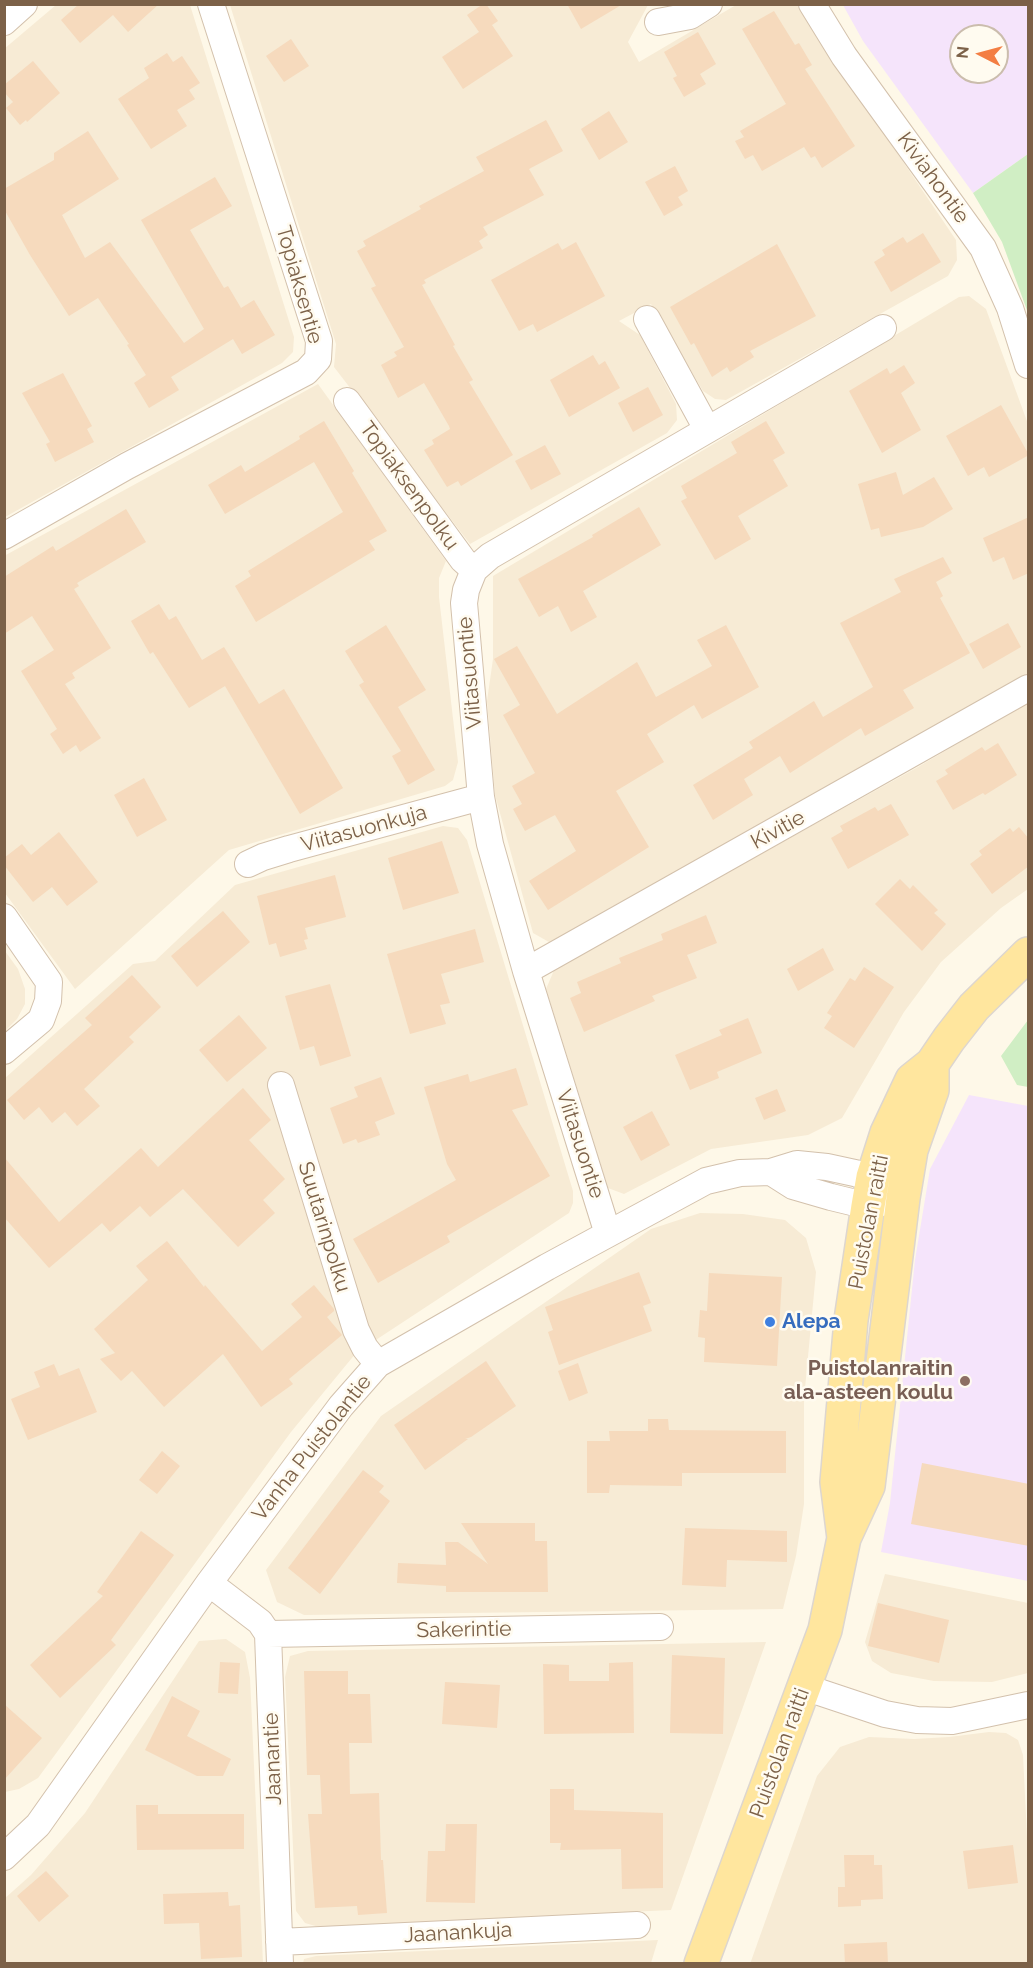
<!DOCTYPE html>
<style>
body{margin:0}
#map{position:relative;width:1033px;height:1968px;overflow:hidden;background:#fef8e8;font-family:Raleway,sans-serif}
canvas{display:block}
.frame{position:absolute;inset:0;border:6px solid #7c6148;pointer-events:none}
.north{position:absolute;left:949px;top:24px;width:60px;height:60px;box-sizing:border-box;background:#fffbf0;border:2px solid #cbbdad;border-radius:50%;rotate:276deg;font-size:16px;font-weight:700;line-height:24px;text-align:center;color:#7c6148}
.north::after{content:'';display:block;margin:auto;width:21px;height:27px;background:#f37e43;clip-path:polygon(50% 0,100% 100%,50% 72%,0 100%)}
</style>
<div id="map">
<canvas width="1033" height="1968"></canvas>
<div class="frame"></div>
<div class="north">N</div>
</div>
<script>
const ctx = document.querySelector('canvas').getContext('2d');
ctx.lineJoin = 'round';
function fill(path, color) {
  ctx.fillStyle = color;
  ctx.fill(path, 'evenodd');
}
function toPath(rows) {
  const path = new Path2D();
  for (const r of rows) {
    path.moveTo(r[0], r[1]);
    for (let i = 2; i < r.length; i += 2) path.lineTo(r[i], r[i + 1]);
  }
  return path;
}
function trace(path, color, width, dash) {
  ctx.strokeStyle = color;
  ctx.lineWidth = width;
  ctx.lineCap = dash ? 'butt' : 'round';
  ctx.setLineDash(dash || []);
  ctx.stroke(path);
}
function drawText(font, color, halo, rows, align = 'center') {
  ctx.font = font + ' Raleway,sans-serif';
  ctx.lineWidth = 5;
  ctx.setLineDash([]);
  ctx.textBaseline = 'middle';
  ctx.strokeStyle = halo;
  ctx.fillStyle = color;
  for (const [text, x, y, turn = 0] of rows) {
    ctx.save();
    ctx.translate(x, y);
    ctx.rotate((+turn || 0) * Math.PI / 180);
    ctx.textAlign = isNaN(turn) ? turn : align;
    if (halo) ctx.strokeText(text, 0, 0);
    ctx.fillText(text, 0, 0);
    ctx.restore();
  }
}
fill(toPath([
 [56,5,190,5,294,337,293,352,282,363,5,517,4,49],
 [230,5,648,5,628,42,639,62,736,5,797,5,956,240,957,260,948,276,726,400,715,399,703,391,651,304,619,321,640,335,676,404,677,420,667,433,470,544,334,367,336,344],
 [969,296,986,309,1028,424,1028,675,556,946,533,933,495,795,487,701,493,659,493,576,959,297],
 [318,384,446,561,439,578,439,597,458,762,453,780,445,786,229,850,75,989,5,893,4,556],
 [1028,702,1028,889,1001,908,941,962,904,1012,842,1118,808,1135,711,1149,624,1194,608,1188,546,989,555,968,918,767],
 [443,826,458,828,467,840,573,1191,573,1203,569,1213,356,1353,291,1432,38,1778,19,1789,5,1792,4,1079,133,964,155,961,235,885],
 [5,951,18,969,25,989,25,1004,17,1019,5,1031],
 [700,1213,743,1214,785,1220,806,1238,816,1272,804,1399,804,1504,796,1556,783,1609,304,1615,277,1602,266,1570,381,1416,651,1229],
 [885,1574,1028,1603,1028,1673,992,1682,934,1681,891,1673,872,1661,865,1642],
 [226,1639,245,1652,250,1678,263,1963,5,1963,4,1899,31,1875,85,1813,199,1641],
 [766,1642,671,1910,319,1927,305,1923,296,1911,285,1677,290,1656,308,1651],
 [989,1732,1006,1733,1018,1740,1023,1755,1028,1857,1028,1963,750,1964,817,1776,840,1747,869,1737,914,1739,949,1737],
 [658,1940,651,1963,303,1963,304,1959,316,1956]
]), '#f7ebd5');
fill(toPath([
 [843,5,1028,5,1028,154,973,193,863,41],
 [961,36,997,36,997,72,961,72],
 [969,1095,1028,1106,1028,1581,881,1552,890,1503,915,1260,930,1169]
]), '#f5e4fb');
fill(toPath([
 [1028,154,1028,313,1002,242,973,193],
 [1028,1020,1028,1087,1017,1085,1001,1056]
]), '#d0eec4');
fill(toPath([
 [79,4,159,4,128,32,113,15,80,43,61,20],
 [483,4,486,4,498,21,492,25,513,56,463,89,442,57,479,32,467,15],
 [567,4,623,4,581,29],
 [774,11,795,45,799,43,812,65,805,69,855,146,822,168,815,156,811,158,804,147,762,171,753,155,745,159,735,141,744,137,740,131,786,104,742,29],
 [698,32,716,64,700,74,706,84,684,97,673,78,677,76,664,52],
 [291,39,309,66,284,82,266,56],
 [167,53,173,62,182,56,200,83,189,90,195,99,177,110,187,126,151,149,118,99,149,78,144,68],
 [33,61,60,93,27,122,26,120,20,125,6,108,13,102,4,92,4,85],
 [609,111,628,142,599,160,581,129],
 [546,120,563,151,529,169,544,195,483,227,488,235,479,241,483,248,424,280,426,283,422,285,455,345,453,346,473,380,469,382,513,455,461,486,458,481,447,487,424,450,434,444,432,440,450,429,449,426,424,383,398,398,381,365,397,356,394,352,404,347,371,288,376,286,357,251,366,246,363,241,421,209,419,206,484,171,476,157],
 [88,131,119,179,62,215,85,258,110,242,184,343,204,329,141,220,215,177,232,206,190,230,224,288,228,286,241,308,254,300,275,335,242,354,233,339,171,377,179,390,149,408,134,383,146,375,127,345,129,344,98,298,69,316,30,255,4,209,4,189,54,160,54,153],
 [675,166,688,191,678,197,683,205,664,216,645,182],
 [923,233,941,262,891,292,874,262,885,255,882,250,903,237,907,243],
 [576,242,605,296,537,332,533,324,519,331,491,280,558,243,562,250],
 [777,244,816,316,750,351,754,357,730,372,727,367,712,377,694,343,691,345,670,307],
 [593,355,599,365,605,361,620,388,569,417,550,380],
 [904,365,915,383,901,393,921,430,882,453,849,391,887,368,890,374],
 [63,373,92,426,87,429,94,442,55,462,46,444,50,442,22,393],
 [648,387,663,415,633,432,618,403],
 [1001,405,1029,455,989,477,984,467,968,476,946,436],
 [324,421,354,471,352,473,387,531,369,541,375,550,256,622,235,586,251,576,248,571,343,512,314,462,225,514,208,485,241,465,245,472,300,439,299,436],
 [766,421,785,453,773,460,788,486,738,516,751,539,715,560,681,501,687,498,681,486,737,453,731,442],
 [545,445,561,474,531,490,515,461],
 [896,472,903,495,934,477,953,509,923,527,881,537,879,528,871,530,858,484],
 [639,507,661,545,583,591,597,617,571,632,558,606,539,617,518,579,593,537,592,535],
 [126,509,146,542,77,583,79,586,74,589,111,648,72,673,75,678,65,684,101,738,80,752,76,745,63,754,50,734,57,729,21,671,54,650,32,616,4,634,4,577,53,546,56,551],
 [1029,517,1029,573,1013,580,1004,557,993,562,983,538],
 [943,557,952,573,936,582,943,596,940,598,970,653,903,690,914,708,865,736,861,728,790,773,780,756,744,779,753,795,713,820,693,785,753,748,749,742,814,701,823,717,873,687,840,623,901,592,894,579],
 [159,604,169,620,176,616,202,660,224,647,259,704,284,689,343,788,300,814,225,686,189,708,153,652,150,654,131,621],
 [1008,623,1021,647,983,669,969,644],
 [386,625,426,690,398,707,435,770,408,785,392,756,401,751,359,685,364,682,345,651],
 [726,625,759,687,702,719,694,705,647,734,664,762,616,791,649,847,548,910,529,881,576,851,555,815,525,831,513,809,522,804,512,786,535,773,503,715,520,705,494,659,517,646,557,714,637,662,656,697,712,666,697,640],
 [998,743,1017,775,985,795,983,793,953,810,936,781,948,774,945,770,982,747,985,751],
 [144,778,167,820,137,837,114,795],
 [891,804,909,835,848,869,831,838,843,831,840,826,875,807,878,811],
 [1019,827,1029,839,1029,866,992,894,970,864,982,855,979,851,1010,828,1013,832],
 [59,832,98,882,67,906,52,887,33,902,4,865,4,858,22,844,31,855],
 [442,841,459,893,403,910,388,858],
 [335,875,346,917,305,928,308,939,304,940,307,949,280,957,276,943,269,945,257,896],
 [900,879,910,889,913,885,938,910,934,913,946,924,922,951,875,904],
 [223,911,250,942,197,987,171,956],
 [706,915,717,943,687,955,697,978,652,996,655,1001,584,1032,570,998,581,993,577,982,621,963,619,958,663,940,661,934],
 [475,929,484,962,441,974,450,1003,440,1005,446,1024,410,1034,387,954],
 [823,948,834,970,798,991,787,969],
 [864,967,894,987,854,1048,824,1028,832,1016,827,1013,850,978,855,981],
 [132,975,161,1007,129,1037,134,1042,84,1089,100,1106,77,1126,65,1112,52,1123,39,1107,24,1120,7,1100,92,1025,85,1018],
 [330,984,351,1056,320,1066,314,1046,300,1050,285,996],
 [239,1015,267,1048,227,1082,199,1050],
 [748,1018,762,1053,717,1072,719,1078,690,1090,675,1055,722,1035,719,1030],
 [516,1068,528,1105,512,1110,550,1176,447,1236,450,1242,378,1283,353,1239,456,1180,447,1164,424,1087,468,1074,470,1082],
 [381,1077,395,1114,375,1122,380,1135,358,1143,356,1139,343,1144,330,1108,358,1097,354,1087],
 [243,1088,271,1120,249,1140,285,1179,263,1200,275,1213,238,1247,183,1189,150,1217,140,1206,110,1232,102,1223,49,1268,4,1217,4,1157,59,1222,141,1148,158,1167],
 [777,1089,786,1111,764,1120,755,1098],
 [652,1111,670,1145,641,1161,623,1127],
 [167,1241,204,1287,205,1285,262,1351,302,1317,291,1304,314,1285,334,1309,334,1311,327,1317,342,1335,289,1379,293,1384,261,1407,223,1354,164,1407,132,1371,121,1381,100,1359,115,1353,94,1329,148,1280,136,1266],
 [639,1272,651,1303,643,1306,652,1331,559,1365,548,1332,553,1330,545,1307],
 [709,1273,782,1277,777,1366,704,1362,705,1338,698,1337,700,1310,707,1311],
 [486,1361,516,1406,471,1437,465,1439,468,1439,425,1470,394,1425],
 [578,1363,588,1393,569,1401,558,1371],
 [54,1364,59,1376,79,1368,97,1412,28,1440,11,1399,40,1387,34,1372],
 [648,1419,668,1419,669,1430,786,1431,786,1473,682,1473,682,1486,610,1485,609,1493,587,1493,587,1441,610,1441,609,1431,648,1431],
 [162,1451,180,1466,157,1494,139,1480],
 [922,1463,1029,1484,1029,1546,911,1524],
 [363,1470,384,1486,379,1492,390,1501,320,1594,288,1568],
 [461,1523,535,1523,535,1541,547,1541,548,1592,446,1592,446,1586,397,1583,398,1563,446,1565,445,1542,458,1542,488,1564],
 [685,1528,787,1531,787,1562,727,1560,726,1587,682,1585],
 [141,1531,174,1555,111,1640,116,1645,60,1698,30,1665,103,1596,97,1592],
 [878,1603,949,1620,939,1663,868,1646],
 [672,1655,725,1658,723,1734,670,1733],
 [220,1662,240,1663,238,1694,218,1693],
 [633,1662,634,1733,544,1734,543,1664,569,1665,569,1681,609,1681,609,1663],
 [304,1671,348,1671,348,1694,370,1694,372,1743,349,1743,350,1794,379,1793,381,1860,383,1860,387,1913,358,1915,357,1906,315,1908,308,1814,322,1814,320,1775,307,1775],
 [445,1682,500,1685,497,1728,442,1724],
 [172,1696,200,1711,187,1736,231,1759,223,1776,197,1776,145,1750],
 [4,1704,42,1738,4,1780],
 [550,1789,574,1789,574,1810,663,1813,663,1888,622,1889,621,1849,560,1850,561,1843,550,1843],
 [136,1805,158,1805,158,1814,244,1814,244,1849,137,1850],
 [446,1824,477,1824,475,1903,426,1902,428,1851,445,1851],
 [1013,1845,1018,1883,968,1889,963,1851],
 [844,1855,874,1855,874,1865,882,1865,883,1899,861,1900,861,1906,838,1907,838,1887,845,1887],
 [46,1871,69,1896,39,1922,17,1896],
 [228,1892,229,1906,240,1905,242,1957,201,1959,199,1923,164,1924,163,1894],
 [887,1942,888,1964,845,1964,844,1944]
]), '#f6dabd');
const minor = toPath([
 [812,4,844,56,983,248,1010,308,1028,365],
 [4,22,24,4],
 [658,22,690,16,709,4],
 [647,319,707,429],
 [347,401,463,560,474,570],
 [4,536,127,466,306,372,318,359,319,341,211,4],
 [248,864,263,857,289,849,481,797],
 [4,917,49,982,48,1001,41,1020,4,1051],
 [526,971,1028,688],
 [281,1085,356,1330,365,1348,378,1364],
 [771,1172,793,1186,831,1197,868,1206,885,1202],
 [608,1234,526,971,490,844,481,797,464,603,466,590,474,570,490,556,883,328],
 [209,1583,260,1622,268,1634,280,1964],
 [268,1634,660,1627],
 [804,1687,885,1714,917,1720,952,1721,1028,1705],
 [4,1857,38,1825,209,1583,341,1406,378,1364,547,1267,706,1181,740,1173,771,1172,797,1164,827,1167,873,1177,888,1187],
 [279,1942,637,1925]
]);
const major = toPath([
 [844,1538,837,1482,851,1320,868,1206,873,1177,887,1133,912,1080,932,1064,949,1039,974,1007,1028,954],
 [701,1964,825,1630,844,1538,868,1486,903,1198,911,1150,932,1090,932,1064]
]);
trace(minor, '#d3c1ac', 28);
trace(major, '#ddd6cf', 36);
trace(minor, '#fff', 26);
trace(major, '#ffe69e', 33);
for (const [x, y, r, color] of [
 [770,1322,6,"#3f7fe0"],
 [965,1381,6,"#8d6e63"]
]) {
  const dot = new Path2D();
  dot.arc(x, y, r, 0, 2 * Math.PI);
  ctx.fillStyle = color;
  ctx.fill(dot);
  trace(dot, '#fffbf0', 2);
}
drawText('21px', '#7c6148', '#fffbf0', [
 ["Kiviahontie",933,178,54],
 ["Topiaksentie",299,285,74],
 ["Topiaksenpolku",409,486,54],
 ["Viitasuontie",470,673,-95],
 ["Viitasuonkuja",364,829,-15],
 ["Kivitie",778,830,-29],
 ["Viitasuontie",580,1144,72],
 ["Puistolan raitti",869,1222,-79],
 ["Suutarinpolku",324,1227,73],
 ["Vanha Puistolantie",312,1448,-52],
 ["Sakerintie",464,1630,-1],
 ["Puistolan raitti",780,1753,-70],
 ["Jaanantie",273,1759,-92],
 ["Jaanankuja",458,1933,-3]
]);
drawText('bold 21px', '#366cbe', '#fffbf0', [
 ["Alepa",782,1322]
], 'left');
drawText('bold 21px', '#785e54', '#fffbf0', [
 ["Puistolanraitin",953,1369],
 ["ala-asteen koulu",953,1393]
], 'right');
</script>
